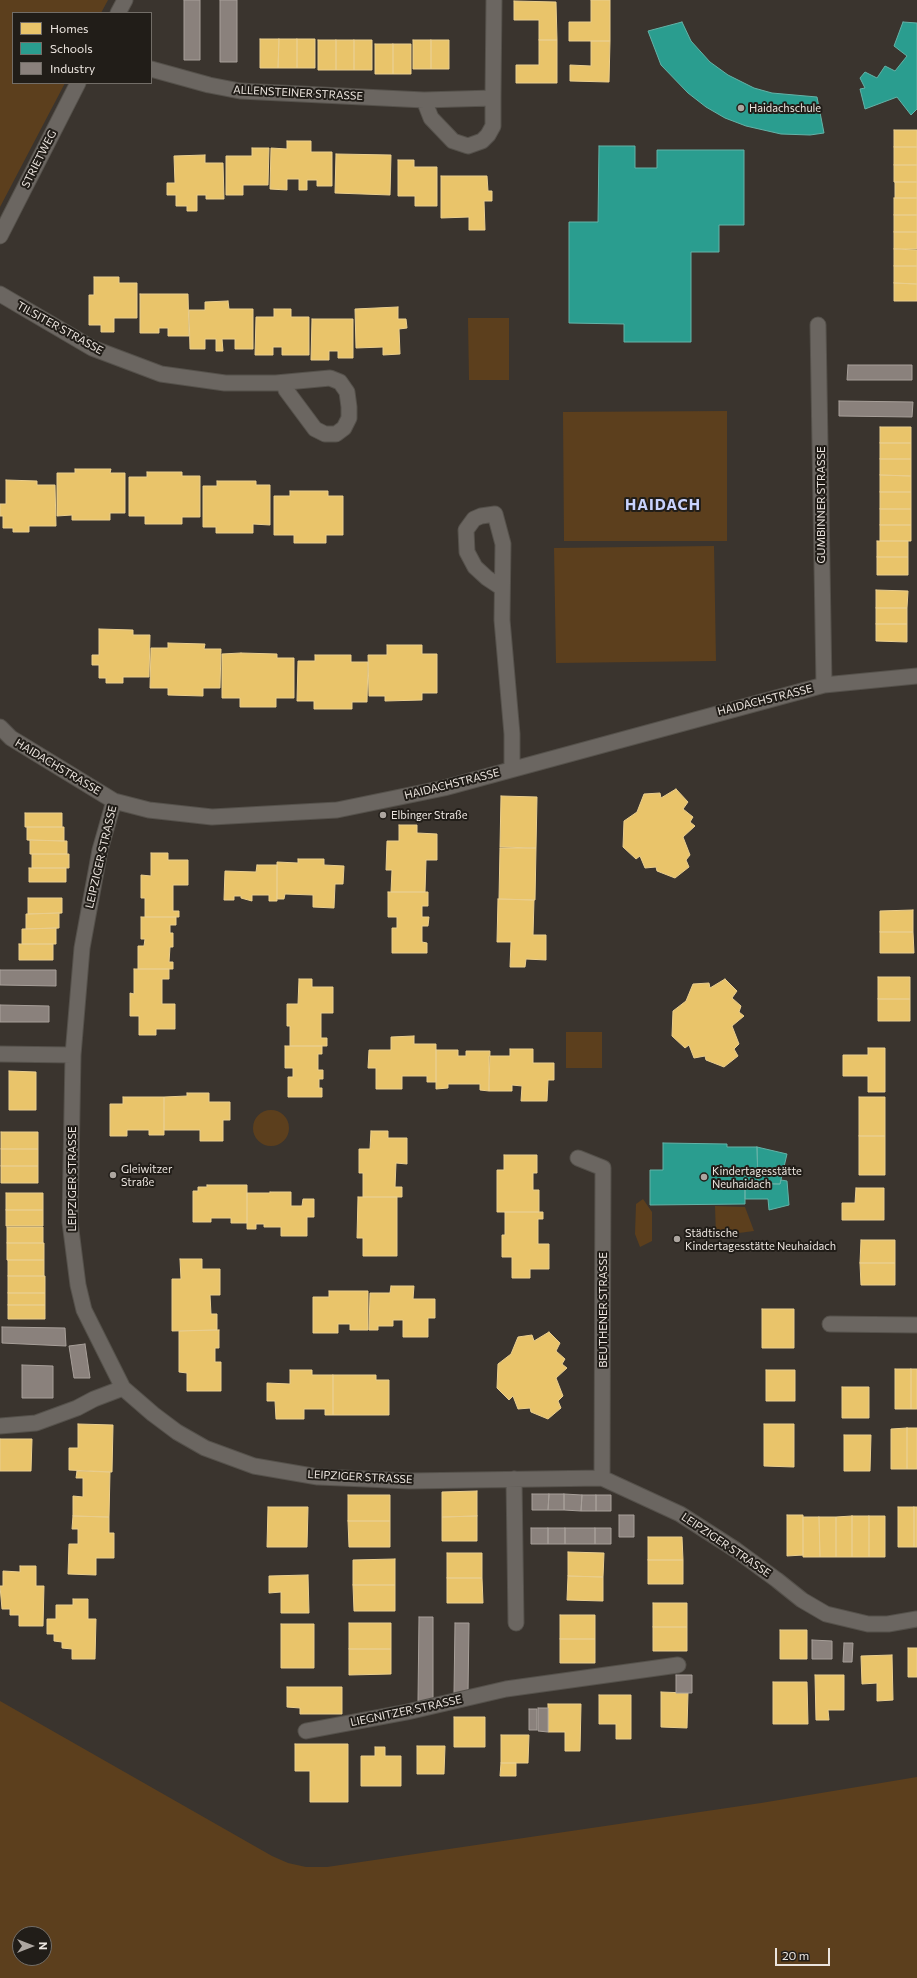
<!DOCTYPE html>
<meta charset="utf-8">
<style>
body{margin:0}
#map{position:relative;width:917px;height:1978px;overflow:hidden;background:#3a342e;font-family:Commissioner,sans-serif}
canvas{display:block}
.legend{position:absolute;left:12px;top:12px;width:140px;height:72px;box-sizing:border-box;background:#211d18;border:1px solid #726d67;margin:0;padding:5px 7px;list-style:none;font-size:12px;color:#ebe4de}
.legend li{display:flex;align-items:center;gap:8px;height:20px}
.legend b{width:20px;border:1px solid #726d67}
.north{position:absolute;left:12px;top:1926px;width:40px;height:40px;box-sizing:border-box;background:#211d18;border:1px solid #726d67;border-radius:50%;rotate:90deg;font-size:11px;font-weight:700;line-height:16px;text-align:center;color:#ebe4de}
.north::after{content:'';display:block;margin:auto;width:14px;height:18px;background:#ada6a0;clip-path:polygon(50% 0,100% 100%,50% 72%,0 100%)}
.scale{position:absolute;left:775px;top:1948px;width:55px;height:18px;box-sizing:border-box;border:2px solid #ebe4de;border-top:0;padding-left:5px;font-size:12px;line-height:14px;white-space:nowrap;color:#ebe4de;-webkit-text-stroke:3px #211d18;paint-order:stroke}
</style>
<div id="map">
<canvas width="917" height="1978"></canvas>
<ul class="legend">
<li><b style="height:11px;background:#e9c46a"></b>Homes</li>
<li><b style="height:11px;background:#2a9d8f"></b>Schools</li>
<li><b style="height:11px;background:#8a817c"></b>Industry</li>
</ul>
<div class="north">N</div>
<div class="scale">20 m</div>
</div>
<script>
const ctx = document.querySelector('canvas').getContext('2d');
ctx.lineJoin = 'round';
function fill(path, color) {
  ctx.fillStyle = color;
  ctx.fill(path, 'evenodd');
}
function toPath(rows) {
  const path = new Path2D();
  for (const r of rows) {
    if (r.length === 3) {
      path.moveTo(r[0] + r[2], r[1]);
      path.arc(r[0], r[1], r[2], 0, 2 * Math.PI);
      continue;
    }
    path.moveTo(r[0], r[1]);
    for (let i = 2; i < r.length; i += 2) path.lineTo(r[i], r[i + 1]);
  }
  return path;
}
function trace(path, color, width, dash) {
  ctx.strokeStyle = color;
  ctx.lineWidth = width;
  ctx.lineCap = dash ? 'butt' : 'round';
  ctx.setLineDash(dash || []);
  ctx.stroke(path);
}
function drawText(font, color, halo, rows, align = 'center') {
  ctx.font = font + ' Commissioner,sans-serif';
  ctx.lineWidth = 4;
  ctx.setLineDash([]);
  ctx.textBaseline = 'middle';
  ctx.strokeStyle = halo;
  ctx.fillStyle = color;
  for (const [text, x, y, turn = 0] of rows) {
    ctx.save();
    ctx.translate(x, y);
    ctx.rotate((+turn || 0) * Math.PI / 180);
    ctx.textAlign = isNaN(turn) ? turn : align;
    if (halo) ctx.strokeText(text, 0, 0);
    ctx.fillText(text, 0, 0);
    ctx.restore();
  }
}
fill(toPath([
 [0,0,108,0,101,13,13,13,13,83,65,83,0,207],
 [468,318,509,318,509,380,469,380],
 [727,411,727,541,564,541,563,412],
 [714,546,716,661,556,663,554,548],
 [566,1032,602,1032,602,1068,566,1068],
 [271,1128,18],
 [643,1199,652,1212,652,1241,640,1247,635,1234,636,1204],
 [715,1206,745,1207,754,1231,716,1236],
 [0,1701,272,1856,288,1863,306,1867,327,1867,761,1803,917,1777,917,1978,0,1978],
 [20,1934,44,1934,44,1958,20,1958]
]), '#5c3f1d');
const homes = toPath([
 [591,0,610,0,610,41,569,41,569,22,591,22,591,0],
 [514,1,556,2,557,40,539,40,539,20,514,20,514,1],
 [260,39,279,39,278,68,260,68,260,39],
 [279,39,297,39,297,68,278,68,279,39],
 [297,39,315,39,315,68,297,68,297,39],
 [318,40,336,40,336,70,318,70,318,40],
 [336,40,354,40,354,70,336,70,336,40],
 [354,40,372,40,372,70,354,70,354,40],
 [413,40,431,40,431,69,413,69,413,40],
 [431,40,449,40,449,69,431,69,431,40],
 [539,40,557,40,557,83,516,83,516,65,539,65,539,40],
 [591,41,610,41,609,82,570,81,570,65,591,66,591,41],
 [375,44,393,44,393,74,375,74,375,44],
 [393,44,411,44,411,74,393,74,393,44],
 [894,130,917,130,917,147,894,147,894,130],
 [287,141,311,141,311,152,332,152,332,186,317,186,317,180,307,180,307,190,299,190,299,179,287,179,287,190,270,189,271,148,287,149,287,141],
 [894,147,917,147,917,165,894,165,894,147],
 [252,148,269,148,268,185,243,185,243,195,226,195,226,156,252,156,252,148],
 [336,154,391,155,390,195,335,193,336,154],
 [205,155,205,163,223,163,224,199,206,199,206,195,197,195,197,211,187,211,187,206,176,206,176,195,167,195,167,183,175,183,174,156,205,155],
 [398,160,414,160,414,167,437,167,437,206,415,206,415,196,398,196,398,160],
 [894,165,917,165,917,182,894,182,894,165],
 [441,176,487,176,488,191,492,191,492,201,484,201,485,230,469,230,469,217,441,218,441,176],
 [895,182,917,182,917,198,895,198,895,182],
 [894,198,917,198,917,215,894,215,894,198],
 [894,215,917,215,917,232,894,232,894,215],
 [894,232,917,232,917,249,894,249,894,232],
 [894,249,917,250,917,266,894,266,894,249],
 [894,266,917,266,917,284,894,283,894,266],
 [94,277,119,277,119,283,137,283,137,318,114,318,114,332,101,332,101,325,89,325,89,295,94,295,94,277],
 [894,283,917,284,917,301,894,301,894,283],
 [140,294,188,294,189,336,168,336,168,328,159,328,159,333,140,333,140,294],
 [228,301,229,309,253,309,253,349,235,349,235,339,222,339,223,351,216,351,216,339,205,339,205,349,190,349,189,310,205,310,205,302,228,301],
 [398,307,398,319,406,319,407,328,399,329,400,354,383,355,383,347,356,348,355,309,398,307],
 [274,309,291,309,291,317,309,317,309,355,282,355,282,347,273,347,273,355,255,355,256,317,274,317,274,309],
 [312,319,353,319,353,358,338,358,338,351,329,351,329,360,311,360,312,319],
 [880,427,911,427,911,443,880,443,880,427],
 [880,443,911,443,911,459,880,459,880,443],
 [880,459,911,459,911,476,880,475,880,459],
 [75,469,111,469,110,473,125,473,125,513,110,513,110,520,72,520,72,515,57,516,57,473,75,473,75,469],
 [147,472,182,472,182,476,200,476,200,517,182,517,182,524,145,524,145,516,129,516,129,477,147,477,147,472],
 [880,475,911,476,911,492,880,492,880,475],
 [6,480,37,481,37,485,55,485,56,526,29,526,29,532,13,532,13,528,3,528,3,516,0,516,0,504,6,504,6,480],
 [217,481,256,481,256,485,270,485,270,525,253,524,253,533,216,533,216,527,203,527,203,486,217,486,217,481],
 [290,491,328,491,328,496,343,496,343,535,326,535,326,543,294,543,294,535,274,535,274,496,290,496,290,491],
 [880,492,911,492,911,509,880,509,880,492],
 [880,509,911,509,911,525,880,525,880,509],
 [880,525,911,525,911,541,880,541,880,525],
 [877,541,908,541,908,557,877,557,877,541],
 [877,557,908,557,908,575,877,575,877,557],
 [876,590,908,591,907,608,876,608,876,590],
 [876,608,907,608,907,624,876,624,876,608],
 [876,624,907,624,907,642,876,641,876,624],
 [99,629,133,630,133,635,150,635,149,677,123,677,123,683,106,683,106,678,99,678,99,665,92,665,92,655,99,655,99,629],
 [168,643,205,644,204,649,221,649,220,688,203,688,203,696,168,695,168,688,150,688,151,648,168,648,168,643],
 [387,645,422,645,422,654,437,654,437,693,422,693,422,700,385,701,385,696,369,696,368,655,387,655,387,645],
 [241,653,277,654,277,658,294,658,294,698,276,698,276,707,240,707,240,698,222,698,222,654,241,653],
 [315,655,351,655,351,662,368,662,367,702,352,702,352,709,314,709,314,701,297,701,298,661,315,661,315,655],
 [676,789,688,802,683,809,693,817,690,822,695,826,683,837,690,855,686,860,689,867,675,878,657,871,656,867,645,868,640,856,636,859,623,847,624,821,637,812,644,794,660,793,661,798,676,789],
 [501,796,537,797,536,848,500,847,501,796],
 [25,813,62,813,62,827,25,827,25,813],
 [399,825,417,825,417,833,437,834,437,860,426,860,425,892,391,892,392,870,386,870,387,841,399,841,399,825],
 [27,827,64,827,64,841,27,840,27,827],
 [30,840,67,841,67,854,30,854,30,840],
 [500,848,536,848,535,900,499,899,500,848],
 [151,853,168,853,168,860,188,860,188,885,173,885,173,911,179,911,179,917,145,917,145,898,141,898,141,875,151,876,151,853],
 [32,854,69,854,69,868,32,868,32,854],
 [298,859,324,859,324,865,344,866,343,884,335,884,334,908,313,907,313,895,285,894,284,899,277,899,277,862,298,863,298,859],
 [257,865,277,865,277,901,269,901,269,895,252,895,252,901,241,898,241,896,234,896,234,900,224,900,225,871,256,872,257,865],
 [29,868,66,868,66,882,29,882,29,868],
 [388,892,428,892,428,906,422,906,422,917,429,917,428,926,422,926,422,942,427,943,427,953,392,953,392,928,397,928,397,917,388,917,388,892],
 [28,898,62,898,62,913,28,914,28,898],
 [498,899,534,900,533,935,546,935,546,960,526,959,525,967,510,967,511,942,497,942,498,899],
 [913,910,913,932,880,932,880,911,913,910],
 [59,913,59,928,26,929,26,914,59,913],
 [141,917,176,917,176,925,170,925,170,933,173,933,173,947,170,947,169,962,173,962,173,969,138,969,138,946,144,946,145,939,141,939,141,917],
 [56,928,56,944,22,944,22,929,56,928],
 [880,932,913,932,914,953,880,953,880,932],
 [19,944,53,944,53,960,19,960,19,944],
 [134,969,169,969,169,979,162,979,162,1004,175,1004,175,1029,156,1029,156,1035,139,1035,139,1016,130,1016,130,993,134,994,134,969],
 [878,977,910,977,910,999,878,999,878,977],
 [299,979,312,979,312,987,333,987,333,1013,321,1013,321,1038,327,1038,327,1046,290,1046,290,1026,287,1026,287,1004,298,1004,299,979],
 [725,979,737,991,732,998,741,1006,739,1012,744,1016,732,1026,739,1044,734,1049,738,1056,724,1067,706,1060,705,1056,694,1058,689,1045,685,1048,672,1036,673,1011,686,1001,693,984,709,983,710,988,725,979],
 [878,999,910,999,910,1021,878,1021,878,999],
 [414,1036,414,1044,436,1044,436,1082,427,1082,427,1076,402,1076,402,1089,376,1089,376,1068,368,1068,369,1050,391,1050,391,1037,414,1036],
 [285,1046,322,1046,322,1054,318,1054,318,1070,323,1070,323,1079,319,1079,319,1088,322,1088,322,1097,288,1097,288,1077,293,1077,293,1068,285,1068,285,1046],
 [868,1048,885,1048,885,1092,868,1092,868,1076,843,1076,843,1055,868,1055,868,1048],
 [510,1049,533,1049,533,1063,554,1063,554,1080,548,1080,547,1101,521,1101,522,1086,512,1085,512,1091,489,1091,489,1056,510,1056,510,1049],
 [436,1050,458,1050,458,1056,466,1056,466,1051,490,1051,489,1091,480,1090,480,1084,448,1084,448,1088,436,1089,436,1050],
 [9,1071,36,1072,36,1110,9,1110,9,1071],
 [187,1093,209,1093,209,1102,230,1102,230,1120,223,1120,223,1141,200,1141,200,1130,164,1130,164,1097,187,1096,187,1093],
 [123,1097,164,1097,164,1135,149,1135,149,1130,127,1130,127,1136,110,1136,110,1104,123,1104,123,1097],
 [859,1097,885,1097,885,1136,859,1136,859,1097],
 [371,1131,388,1131,388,1138,407,1138,407,1164,396,1163,395,1187,402,1187,402,1197,363,1197,363,1173,359,1173,359,1149,370,1149,371,1131],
 [1,1132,38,1132,38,1149,1,1149,1,1132],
 [859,1136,885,1136,885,1175,859,1175,859,1136],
 [1,1149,38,1149,38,1166,1,1166,1,1149],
 [504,1155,537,1155,537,1173,533,1173,533,1190,539,1190,539,1212,497,1212,497,1170,504,1170,504,1155],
 [1,1166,38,1166,38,1183,1,1183,1,1166],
 [207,1185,247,1185,247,1223,231,1223,231,1218,211,1218,211,1222,193,1222,193,1191,198,1191,198,1187,207,1187,207,1185],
 [856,1188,884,1188,884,1220,842,1220,842,1203,855,1203,856,1188],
 [270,1192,291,1192,291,1206,302,1206,303,1199,314,1199,314,1217,307,1217,307,1236,281,1236,281,1227,264,1227,264,1224,256,1224,256,1229,247,1229,247,1193,270,1193,270,1192],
 [6,1193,43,1193,43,1210,6,1210,6,1193],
 [358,1197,397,1197,397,1256,363,1256,363,1238,357,1238,358,1197],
 [6,1210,43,1210,43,1226,6,1226,6,1210],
 [505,1212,543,1212,543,1219,538,1219,538,1244,549,1244,549,1269,530,1269,530,1278,512,1278,512,1257,502,1257,502,1235,505,1235,505,1212],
 [7,1227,43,1227,43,1243,7,1243,7,1227],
 [861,1240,895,1240,895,1263,860,1263,861,1240],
 [7,1243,44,1243,44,1260,7,1260,7,1243],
 [180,1259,202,1259,202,1269,220,1269,220,1295,210,1295,211,1314,217,1314,217,1330,172,1331,172,1279,181,1279,180,1259],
 [8,1260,44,1260,44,1276,8,1276,8,1260],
 [860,1263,895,1263,895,1285,861,1285,860,1263],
 [8,1276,45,1276,45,1293,8,1293,8,1276],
 [391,1286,414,1286,413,1299,435,1299,435,1318,428,1318,428,1337,403,1337,403,1320,393,1320,393,1326,378,1326,378,1330,369,1330,370,1293,390,1293,391,1286],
 [329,1291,368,1291,368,1330,350,1330,350,1324,338,1324,338,1333,313,1333,313,1297,329,1297,329,1291],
 [8,1293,45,1293,45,1305,8,1305,8,1293],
 [8,1305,45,1305,45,1319,8,1319,8,1305],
 [762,1309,794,1309,794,1348,762,1348,762,1309],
 [219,1330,219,1348,215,1348,215,1362,221,1362,221,1391,187,1391,187,1373,179,1372,179,1331,219,1330],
 [549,1332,560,1343,556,1351,565,1359,562,1364,567,1368,556,1378,563,1396,558,1401,561,1408,548,1419,531,1412,530,1408,518,1409,513,1396,509,1400,497,1388,498,1364,511,1354,518,1337,532,1335,534,1341,549,1332],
 [895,1369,911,1369,911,1409,895,1409,895,1369],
 [911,1369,917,1369,917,1409,911,1409,911,1369],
 [290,1370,312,1370,312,1375,333,1375,333,1415,325,1415,325,1409,304,1409,304,1419,276,1419,275,1401,267,1401,267,1383,290,1384,290,1370],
 [766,1370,795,1370,795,1401,766,1401,766,1370],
 [333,1375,376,1375,376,1380,389,1380,389,1415,333,1415,333,1375],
 [842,1387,869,1387,869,1418,842,1418,842,1387],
 [78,1424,113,1425,112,1472,69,1470,69,1448,78,1448,78,1424],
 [764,1424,794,1424,794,1467,764,1466,764,1424],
 [907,1428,907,1469,891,1469,891,1429,907,1428],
 [907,1428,917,1428,917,1469,907,1469,907,1428],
 [844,1435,871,1435,870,1471,844,1471,844,1435],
 [0,1439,32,1439,31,1471,0,1471,0,1439],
 [77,1471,110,1472,109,1517,73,1516,73,1496,83,1497,83,1478,76,1478,77,1471],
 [477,1491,477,1516,442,1517,442,1492,477,1491],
 [348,1495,390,1495,390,1521,348,1521,348,1495],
 [268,1507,308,1507,307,1547,267,1547,268,1507],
 [898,1507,914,1507,914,1547,898,1547,898,1507],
 [914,1507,917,1507,917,1547,914,1547,914,1507],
 [787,1515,803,1515,803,1555,787,1556,787,1515],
 [73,1516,109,1517,109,1533,114,1533,114,1558,96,1558,96,1575,68,1574,69,1544,78,1544,78,1529,72,1529,73,1516],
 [477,1516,477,1541,442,1541,442,1517,477,1516],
 [852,1516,852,1557,836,1557,836,1517,852,1516],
 [852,1516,869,1516,869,1557,852,1557,852,1516],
 [869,1516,885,1516,885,1557,869,1557,869,1516],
 [803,1517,819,1517,820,1557,803,1557,803,1517],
 [819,1517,836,1517,836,1557,820,1557,819,1517],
 [348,1521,390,1521,390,1547,349,1547,348,1521],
 [648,1537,682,1537,683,1560,648,1560,648,1537],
 [568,1552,604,1553,603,1577,568,1576,568,1552],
 [447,1553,482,1553,482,1578,447,1578,447,1553],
 [395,1559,395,1585,353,1585,353,1560,395,1559],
 [648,1560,683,1560,683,1584,648,1584,648,1560],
 [20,1566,36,1566,36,1586,44,1586,43,1626,19,1626,19,1615,10,1615,10,1609,2,1609,0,1586,3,1586,3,1571,20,1572,20,1566],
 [308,1575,309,1613,281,1613,281,1592,269,1593,269,1576,308,1575],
 [568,1576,603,1577,603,1601,567,1600,568,1576],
 [447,1578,482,1578,483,1603,447,1603,447,1578],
 [353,1585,395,1585,395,1611,354,1611,353,1585],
 [73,1599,88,1599,88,1619,96,1619,95,1659,72,1659,72,1649,62,1648,62,1642,54,1641,54,1634,47,1634,47,1619,56,1619,56,1605,73,1605,73,1599],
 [653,1603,687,1603,687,1627,653,1627,653,1603],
 [560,1615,595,1615,595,1639,560,1639,560,1615],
 [349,1623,391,1623,391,1649,349,1649,349,1623],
 [281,1624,314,1624,314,1668,281,1668,281,1624],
 [653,1627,687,1627,687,1651,653,1651,653,1627],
 [780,1630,807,1630,807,1659,780,1659,780,1630],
 [560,1639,595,1639,595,1663,560,1663,560,1639],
 [908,1648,917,1648,917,1677,908,1677,908,1648],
 [349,1649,391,1649,391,1674,349,1675,349,1649],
 [892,1655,893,1700,877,1701,877,1683,862,1684,861,1656,892,1655],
 [815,1675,844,1675,844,1710,828,1710,829,1720,816,1720,815,1675],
 [773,1682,807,1682,808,1724,773,1724,773,1682],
 [287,1687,342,1687,342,1714,300,1714,300,1708,287,1707,287,1687],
 [661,1692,688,1693,687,1728,661,1727,661,1692],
 [599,1695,631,1695,631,1739,616,1739,616,1724,599,1724,599,1695],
 [548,1704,581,1704,580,1751,565,1751,565,1732,548,1732,548,1704],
 [454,1717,485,1717,485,1747,454,1747,454,1717],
 [501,1735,529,1735,528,1763,501,1763,501,1735],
 [295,1744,348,1744,348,1802,310,1802,310,1771,295,1771,295,1744],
 [417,1746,445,1746,444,1774,417,1774,417,1746],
 [375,1747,385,1747,385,1756,401,1756,401,1786,361,1786,361,1756,375,1756,375,1747],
 [501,1763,516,1763,516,1776,500,1776,501,1763]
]);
fill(homes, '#e9c46a');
trace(homes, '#eace8d', 1);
const schools = toPath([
 [682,22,691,41,710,62,728,75,754,88,772,93,817,97,824,133,810,135,781,134,746,126,725,118,706,107,688,93,661,65,648,31,682,22],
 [903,22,917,23,917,109,911,115,897,97,865,109,860,89,865,88,860,78,865,72,877,78,885,66,895,71,907,56,894,46,903,22],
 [599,146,635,146,635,168,657,168,657,150,744,150,744,225,719,225,719,252,691,252,691,342,624,342,624,324,569,323,569,222,598,222,599,146],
 [663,1143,727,1144,727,1147,757,1147,758,1183,745,1184,745,1204,650,1205,650,1170,663,1170,663,1143],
 [757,1147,787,1154,780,1184,758,1183,757,1147],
 [781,1180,787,1181,789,1205,769,1210,768,1199,745,1199,745,1184,780,1184,781,1180]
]);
fill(schools, '#2a9d8f');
trace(schools, '#64b2a7', 1);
const industry = toPath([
 [184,0,200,0,200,60,184,60,184,0],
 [220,0,237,0,237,62,220,62,220,0],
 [848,365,912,365,912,380,847,380,848,365],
 [839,401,913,402,912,417,839,416,839,401],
 [0,970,56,970,56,986,0,985,0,970],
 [0,1005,49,1006,49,1022,0,1022,0,1005],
 [2,1327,65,1328,66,1346,2,1343,2,1327],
 [85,1344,90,1378,74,1378,69,1346,85,1344],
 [22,1365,53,1366,53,1398,22,1398,22,1365],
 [532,1494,549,1494,548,1510,532,1510,532,1494],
 [549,1494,564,1494,564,1510,548,1510,549,1494],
 [564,1494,582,1495,581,1511,564,1510,564,1494],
 [582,1495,596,1495,596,1511,581,1511,582,1495],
 [596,1495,611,1495,611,1511,596,1511,596,1495],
 [619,1515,634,1515,634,1537,619,1537,619,1515],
 [531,1528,548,1528,548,1544,531,1544,531,1528],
 [548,1528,565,1528,565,1544,548,1544,548,1528],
 [565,1528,595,1528,595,1544,565,1544,565,1528],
 [595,1528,611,1528,611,1544,595,1544,595,1528],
 [419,1617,433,1617,433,1701,418,1701,419,1617],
 [455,1623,469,1623,468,1693,454,1693,455,1623],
 [812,1640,832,1641,832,1659,812,1659,812,1640],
 [844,1643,853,1643,852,1662,843,1662,844,1643],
 [676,1675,692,1675,692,1693,676,1693,676,1675],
 [538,1708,548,1708,548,1732,538,1731,538,1708],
 [529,1709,537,1709,537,1730,529,1730,529,1709]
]);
fill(industry, '#8a817c');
trace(industry, '#a79f99', 1);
const minor = toPath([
 [118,13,125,0],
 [151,69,209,85,240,91,424,100,493,98,494,0],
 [424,100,431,118,453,141,468,146,482,141,488,135,493,126,493,98],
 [0,236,78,83],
 [0,294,92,348,161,374,225,383,276,383,330,378,340,382,347,392,349,407,349,418,344,428,336,434,325,434,315,429,286,390,284,383],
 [818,325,824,685],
 [502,588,487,578,475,567,467,552,466,530,474,519,481,516,495,514,503,544,502,620,512,734,512,768],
 [0,727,11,738,114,801,149,810,212,817,337,810,444,788,824,685,917,676],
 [114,801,100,850,82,948,73,1055,70,1222,78,1285,84,1310,123,1388,153,1414,177,1432,205,1448,254,1466,318,1477,366,1479,409,1481,602,1478,680,1514,736,1550,777,1580,802,1600,826,1614,868,1624,888,1624,917,1619],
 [0,1054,73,1055],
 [578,1158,603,1168,602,1478],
 [830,1324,917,1325],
 [0,1426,36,1423,77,1408,94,1399,123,1388],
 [514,1479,516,1623],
 [306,1731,407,1712,506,1689,678,1665]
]);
trace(minor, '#55514b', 17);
trace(minor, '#6b6661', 15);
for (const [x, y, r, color] of [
 [741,108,4,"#ada6a0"],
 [383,815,4,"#ada6a0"],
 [113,1175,4,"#ada6a0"],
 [704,1177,4,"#ada6a0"],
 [677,1239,4,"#ada6a0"]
]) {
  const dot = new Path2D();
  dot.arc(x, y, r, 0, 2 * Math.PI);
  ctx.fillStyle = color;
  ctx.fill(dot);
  trace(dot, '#211d18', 1.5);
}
drawText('11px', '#ebe4de', '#211d18', [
 ["ALLENSTEINER STRASSE",298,93,3],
 ["STRIETWEG",39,159,-63],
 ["TILSITER STRASSE",60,328,29],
 ["GUMBINNER STRASSE",821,505,-90],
 ["HAIDACHSTRASSE",765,700,-14],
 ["HAIDACHSTRASSE",58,767,31],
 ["HAIDACHSTRASSE",452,784,-14],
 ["LEIPZIGER STRASSE",101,857,-77],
 ["LEIPZIGER STRASSE",72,1179,-90],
 ["BEUTHENER STRASSE",603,1310,-90],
 ["LEIPZIGER STRASSE",360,1477,3],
 ["LEIPZIGER STRASSE",726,1545,34],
 ["LIEGNITZER STRASSE",406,1711,-12]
]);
drawText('11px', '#ebe4de', '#211d18', [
 ["Haidachschule",749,108],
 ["Elbinger Straße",391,815],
 ["Gleiwitzer",121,1169],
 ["Straße",121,1182],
 ["Kindertagesstätte",712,1171],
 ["Neuhaidach",712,1184],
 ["Städtische",685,1233],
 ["Kindertagesstätte Neuhaidach",685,1246]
], 'left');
ctx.letterSpacing = '1px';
drawText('bold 15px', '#c8d2fd', '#211d18', [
 ["HAIDACH",663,505]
]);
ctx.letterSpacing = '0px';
</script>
